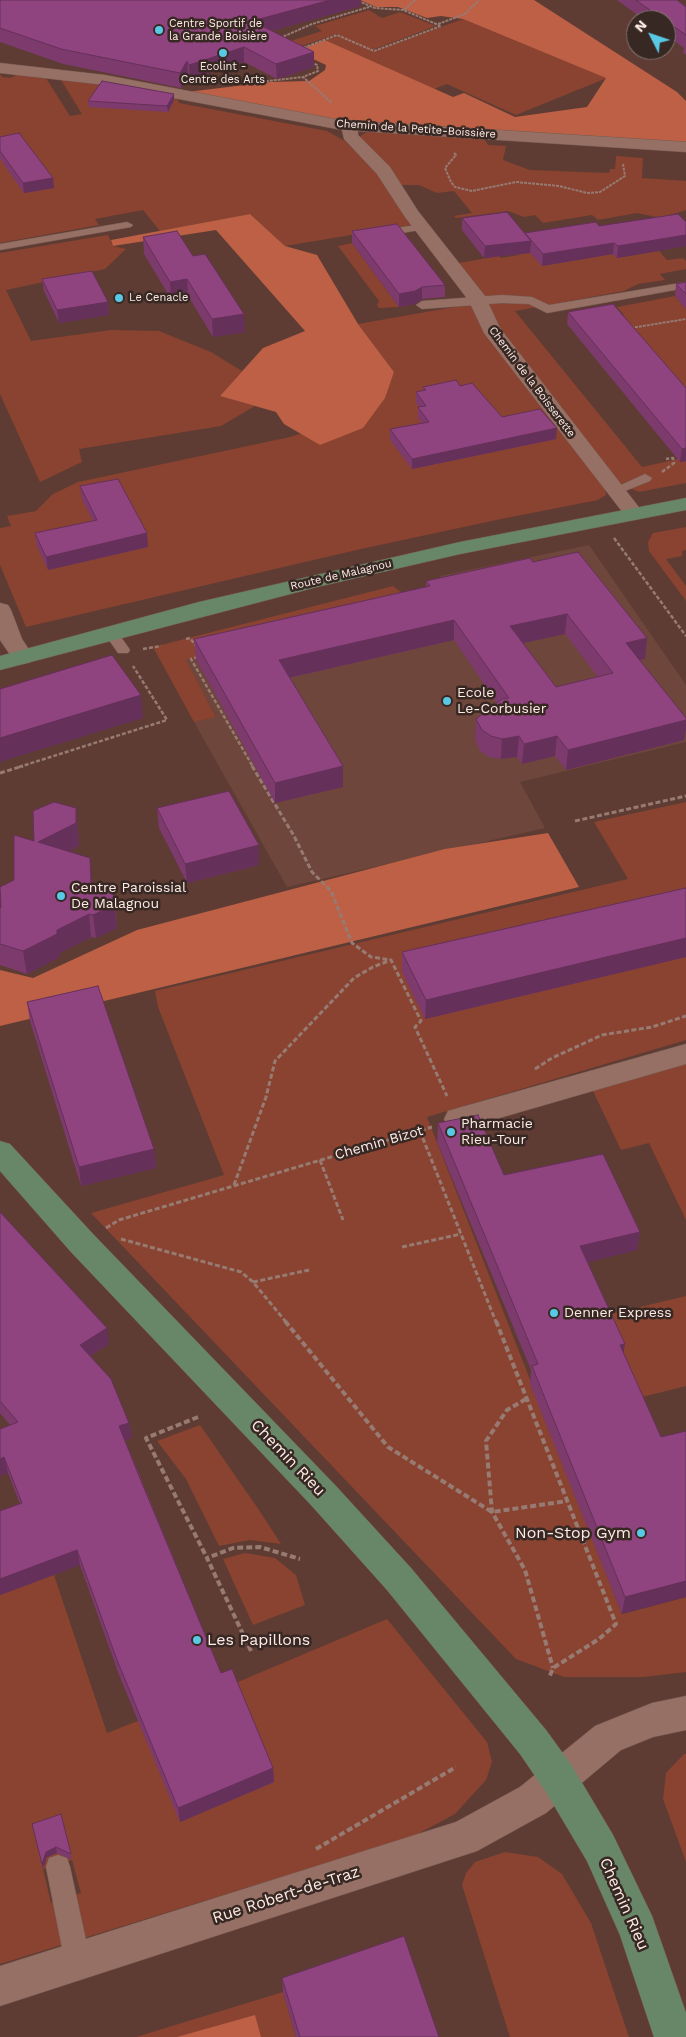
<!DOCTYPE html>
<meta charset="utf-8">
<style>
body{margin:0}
#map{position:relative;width:686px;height:2037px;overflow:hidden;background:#5e3c33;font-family:"Work Sans",sans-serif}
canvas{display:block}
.north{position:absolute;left:626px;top:10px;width:50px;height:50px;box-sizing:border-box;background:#382823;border:1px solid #877671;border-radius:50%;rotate:311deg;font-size:14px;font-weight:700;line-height:20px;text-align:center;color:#fdebe6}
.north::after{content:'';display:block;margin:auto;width:18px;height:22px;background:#59c8e4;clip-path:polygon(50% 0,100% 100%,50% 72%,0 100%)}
</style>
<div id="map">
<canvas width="686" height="2037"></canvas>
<div class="north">N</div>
</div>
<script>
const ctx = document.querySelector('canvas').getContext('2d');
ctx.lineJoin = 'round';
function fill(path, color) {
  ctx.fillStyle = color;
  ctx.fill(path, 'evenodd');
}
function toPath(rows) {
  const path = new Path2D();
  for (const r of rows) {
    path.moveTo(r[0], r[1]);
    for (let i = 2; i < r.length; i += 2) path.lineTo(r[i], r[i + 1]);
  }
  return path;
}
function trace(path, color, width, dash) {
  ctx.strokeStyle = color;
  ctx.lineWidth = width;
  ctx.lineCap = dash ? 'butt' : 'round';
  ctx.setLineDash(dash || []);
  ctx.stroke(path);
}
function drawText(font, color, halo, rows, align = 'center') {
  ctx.font = font + ' "Work Sans",sans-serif';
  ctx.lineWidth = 5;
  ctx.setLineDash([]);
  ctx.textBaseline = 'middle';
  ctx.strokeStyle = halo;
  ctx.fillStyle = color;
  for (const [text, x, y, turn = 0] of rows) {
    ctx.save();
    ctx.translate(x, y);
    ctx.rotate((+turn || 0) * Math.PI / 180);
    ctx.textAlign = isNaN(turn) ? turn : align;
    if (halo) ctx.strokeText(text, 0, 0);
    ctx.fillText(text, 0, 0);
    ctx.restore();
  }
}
fill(toPath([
 [589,545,686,685,686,742,520,782,545,828,287,887,194,722,216,716,185,660,453,596,440,576]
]), '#6e463b');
fill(toPath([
 [369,10,382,18,400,12,436,26,372,50,374,51,463,19,607,78,516,115,447,84,434,89,325,40,339,35,337,34,293,49,281,44,322,31,315,26],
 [19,73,44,75,70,116,82,114,61,80,65,77,177,98,179,103,327,131,345,141,381,177,412,225,285,246,250,214,160,231,143,210,95,219,99,225,0,243,0,74,2,77,11,78],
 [368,131,483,137,488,145,506,146,503,160,530,170,609,173,610,169,615,169,616,156,643,158,642,178,686,181,686,210,661,218,637,213,598,220,592,215,543,223,535,215,524,217,508,211,456,218,454,216,472,213,454,191,437,193,419,185,401,185,359,137],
 [108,235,113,246,126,249,105,269,6,290,31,341,111,330,159,331,211,352,242,371,220,396,255,406,221,426,79,449,82,462,40,482,0,394,0,253],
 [352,243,399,307,379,308,377,305,379,301,338,246],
 [529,251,613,254,617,258,659,251,667,260,683,258,686,261,686,269,660,274,665,280,638,284,624,291,515,311,642,467,678,459,680,462,686,461,686,483,639,492,619,484,503,335,484,295,459,263,499,256,501,258,519,255,518,253],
 [675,296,686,309,686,402,612,317,624,315,617,307],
 [471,304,484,332,605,488,606,495,598,500,501,519,361,549,26,627,0,565,0,528,11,526,7,516,36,511,53,494,78,482,290,437,350,418,394,372,358,324],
 [686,527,686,550,682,551,682,556,666,559,686,586,686,601,649,551,648,542,653,533],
 [393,586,416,604,186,660,216,717,194,722,153,647],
 [686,802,686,1040,427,1117,622,1614,686,1597,686,1672,643,1677,564,1677,516,1659,91,1213,224,1175,158,1007,155,991,628,879,594,822],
 [686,1063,686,1220,649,1143,621,1150,593,1091],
 [686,1296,686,1386,642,1397,602,1316],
 [200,1425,259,1510,281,1544,250,1540,219,1546,186,1479,157,1441],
 [245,1553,275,1558,296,1575,305,1605,253,1625,223,1559],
 [54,1575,107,1733,233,1684,387,1619,487,1742,492,1762,486,1780,455,1814,414,1836,0,1964,0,1595],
 [72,1860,81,1893,51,1903,43,1869],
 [684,1754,686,1754,686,1862,663,1799,666,1773],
 [505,1852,538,1857,562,1874,591,1923,629,2037,510,2037,462,1885,466,1873,475,1862],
 [283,1992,296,2037,136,2037]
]), '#894330');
fill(toPath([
 [360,0,534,0,677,92,686,101,686,144,336,120,187,92,270,82,309,81,325,70,326,65,296,51,325,40,453,97,464,93,515,117,587,107,606,78,463,19,441,16,427,18,398,7,376,7],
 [250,214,285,246,317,255,358,324,394,372,385,398,363,428,320,445,284,424,276,412,220,396,263,348,305,331,216,230,113,246,111,240],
 [548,833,579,887,0,1026,0,970,33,978,137,930,445,849],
 [255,2015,261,2037,177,2037]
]), '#bd6046');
const service = toPath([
 [127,222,133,225,131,227,0,250,0,244,127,222],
 [422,224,428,227,426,229,378,237,372,234,378,231,422,224],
 [686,282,686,288,547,313,529,304,502,303,422,309,416,305,422,301,502,295,532,297,549,305,686,282],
 [645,474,652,478,650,481,615,495,608,491,645,474],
 [111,629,116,630,128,647,130,650,128,653,118,653,104,633,111,629],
 [58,1855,67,1858,70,1867,91,1963,87,1972,78,1976,69,1972,65,1963,46,1867,49,1858,58,1855]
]);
const minor = toPath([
 [0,63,105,75,340,120,686,142,686,152,358,131,358,135,390,167,418,211,485,296,500,328,641,510,645,514,641,518,634,520,627,518,484,333,469,301,405,217,377,174,344,139,342,130,105,85,0,73,0,63],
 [0,603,8,605,11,610,22,639,34,657,31,662,23,664,15,662,0,640,0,603],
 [686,1044,686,1064,458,1130,448,1127,444,1119,448,1111,458,1108,686,1044],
 [686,1696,686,1730,653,1737,621,1750,546,1813,477,1851,0,2006,0,1966,456,1822,520,1787,595,1726,652,1703,686,1696]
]);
const primary = toPath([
 [686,498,686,510,460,554,317,587,0,670,0,656,199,602,460,542,686,498],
 [0,1141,10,1144,93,1234,335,1485,411,1568,546,1730,572,1766,613,1835,652,1916,686,2013,686,2037,654,2037,620,1935,587,1861,546,1792,520,1754,387,1590,311,1505,71,1252,0,1171,0,1141]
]);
trace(service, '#765b53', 1);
trace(minor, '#765b53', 1);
trace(primary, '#765b53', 1);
trace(toPath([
 [404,10,415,0],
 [438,24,465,14,479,0],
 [280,38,312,24,369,7],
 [300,49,337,35,374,51,441,26,403,10,375,8,356,0],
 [311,62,317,65,318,71,303,77,332,103],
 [242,84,303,77],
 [454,153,456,155,445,168,451,182,455,187,472,191,516,182,559,186,587,193,600,192,625,176,623,164],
 [631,328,686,319]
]), '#977b73', 2, [3, 1]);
trace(toPath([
 [662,472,674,463,673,458,666,459],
 [614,538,686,636],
 [186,639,190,638,196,646],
 [143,649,161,646],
 [198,657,191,659,253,767],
 [19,767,167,720,133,666]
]), '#977b73', 2.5, [4, 2]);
trace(toPath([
 [252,766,294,836,312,872,331,891,352,943,371,957,391,960],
 [0,773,23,766],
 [575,821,686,796],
 [535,1069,552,1058,602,1035,652,1027,686,1016],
 [420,1131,496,1322],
 [320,1160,343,1220],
 [234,1185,266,1097,275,1061,354,978,373,967,391,960,421,1021,415,1027,447,1096],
 [106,1228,119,1220,432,1127],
 [121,1239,241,1272,253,1282,286,1322],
 [402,1247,461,1234],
 [253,1282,309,1270]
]), '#977b73', 3, [5, 2.5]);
trace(toPath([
 [285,1321,388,1447,492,1512,567,1501],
 [496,1321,616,1624,599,1639,553,1668,549,1678],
 [526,1399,507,1410,486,1441,492,1512,525,1570,553,1668],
 [198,1417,146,1438,207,1558],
 [251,1651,207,1558,233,1548,260,1547,300,1559],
 [316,1849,456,1767]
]), '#977b73', 4, [6, 3]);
fill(service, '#967065');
fill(minor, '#967065');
fill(primary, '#688769');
fill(toPath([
 [0,0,361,0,361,6,271,31,314,52,314,67,277,79,244,62,190,79,188,76,181,88,63,64,0,42],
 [617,0,677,0,686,7,686,55,683,53,684,48,666,35,666,20,644,20],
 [174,94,174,100,168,112,89,107,88,101],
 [0,137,54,188,24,193,0,159],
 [462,218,525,233,599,226,686,222,686,246,617,258,613,254,542,266,530,253,484,258,462,230],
 [352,231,445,285,445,297,422,299,415,304,399,307,352,243],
 [143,237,193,256,245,332,213,337,188,296,171,299,144,254],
 [42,279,108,302,109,315,59,323,44,291],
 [686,282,686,309,675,296,676,284],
 [568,312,686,388,686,461,680,462,567,324],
 [460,386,502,417,556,439,412,469,390,440,390,429,422,423,418,418,418,407,419,407,416,402,416,392,423,391,423,387],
 [80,486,148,547,48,570,37,546,35,533,93,521,82,499],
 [533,562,645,659,640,660,684,740,566,770,555,756,522,764,517,757,501,759,489,757,480,751,475,739,476,719,497,703,454,640,289,678,343,787,275,803,196,659,194,639,426,587,426,581],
 [565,634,598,677,556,687,523,643],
 [76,808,78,831,79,846,69,851,116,912,117,928,96,938,91,937,60,953,60,957,27,974,0,965,0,908,1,907,34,841],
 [157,808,259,865,187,883,159,828],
 [686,888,686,957,425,1019,402,972,402,952],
 [27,1002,154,1149,156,1168,81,1186,30,1021],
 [438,1123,504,1175,640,1232,637,1250,588,1262,624,1354,661,1437,622,1614,530,1384,531,1370,437,1142],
 [0,1212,109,1344,90,1356,129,1423,132,1438,125,1440,221,1673,273,1768,274,1782,180,1822,119,1675,80,1565,0,1595,0,1511,20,1504,8,1473,0,1476,0,1429,10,1425,0,1413],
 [61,1814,72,1860,57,1853,47,1857,43,1869],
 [282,1978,439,2037,296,2037,283,1992]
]), '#7c3a6d');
fill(toPath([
 [330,0,361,0,361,6,253,36,252,21],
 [244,47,244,62,190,79,189,65],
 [314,52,314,67,277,79,276,64],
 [187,61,188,76,181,88,180,73],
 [174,94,174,100,168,112,167,106],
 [53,178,54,188,24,193,23,183],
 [686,235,686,246,617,258,618,246],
 [531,241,530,253,484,258,485,246],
 [614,243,613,254,542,266,543,254],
 [187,279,188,296,171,299,170,282],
 [422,287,422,299,415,304,399,307,399,294],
 [108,302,109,315,59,323,57,310],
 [244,314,245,332,213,337,212,319],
 [557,428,556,439,412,469,412,459],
 [686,448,686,461,680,462,682,449],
 [147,533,148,547,48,570,46,557],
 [567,614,565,634,509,646,510,626],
 [454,620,454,640,279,680,279,660],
 [647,638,645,659,624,663,626,643],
 [141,695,143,718,0,762,0,738],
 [686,720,686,729,684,740,566,770,568,750],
 [519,736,517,757,501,759,502,739],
 [557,736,555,756,522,764,524,744],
 [343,766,343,787,275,803,275,783],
 [76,808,78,831,79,846,41,865,38,842],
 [259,845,259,865,187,883,185,864],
 [90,858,92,881,94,905,91,882],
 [113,889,117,928,96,938,93,915],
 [89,914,91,937,60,953,60,957,27,974,23,951,57,930],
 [686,938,686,957,425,1019,426,1000],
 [154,1149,156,1168,81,1186,79,1167],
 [640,1232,637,1250,578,1265,580,1246],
 [107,1328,109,1344,82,1361,80,1345],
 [625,1344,622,1362,620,1345],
 [129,1423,132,1438,121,1442,119,1426],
 [4,1457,8,1473,0,1476,0,1459],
 [77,1550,80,1565,0,1595,0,1579],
 [686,1581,686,1597,622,1614,625,1597],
 [273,1768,274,1782,180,1822,178,1808],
 [56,1847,57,1853,47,1857,43,1869,42,1864,46,1852]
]), '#653059');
const building = toPath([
 [0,0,330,0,252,21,314,52,276,64,244,47,189,65,187,61,180,73,61,49,0,28,0,0],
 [636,0,677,0,686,7,686,35,666,21,666,20,664,20,636,0],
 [102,81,174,94,167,106,88,101,102,81],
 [19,133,53,178,23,183,0,151,0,137,19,133],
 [507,212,531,241,485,246,462,218,507,212],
 [678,214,686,222,686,235,618,246,614,243,543,254,525,233,596,222,599,226,678,214],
 [397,224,445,285,422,287,415,291,399,294,352,231,397,224],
 [177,231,193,256,205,254,244,314,212,319,187,279,170,282,143,237,177,231],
 [92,271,108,302,57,310,42,279,92,271],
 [686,282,686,294,676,284,686,282],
 [613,304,686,388,686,448,682,449,568,312,613,304],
 [456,380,460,386,472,383,502,417,540,409,557,428,412,459,390,429,429,422,418,407,426,406,416,392,426,390,423,387,456,380],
 [118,479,147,533,46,557,35,533,97,520,80,486,118,479],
 [578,552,647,638,626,643,686,718,686,720,568,750,557,736,524,744,519,736,502,739,491,736,482,730,476,719,502,699,509,698,454,620,279,660,343,766,275,783,194,639,430,586,426,581,530,558,533,562,578,552],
 [567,614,613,673,556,687,510,626,567,614],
 [112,655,141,695,0,738,0,689,112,655],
 [229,791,259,845,185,864,157,808,229,791],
 [54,802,76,808,76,823,38,842,90,858,91,882,113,889,114,905,93,915,89,914,57,930,57,934,23,951,0,944,0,908,1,907,0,887,14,880,14,835,34,841,33,811,54,802],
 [686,888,686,938,426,1000,402,952,686,888],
 [98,986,154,1149,79,1167,27,1002,98,986],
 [478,1115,504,1175,603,1154,640,1232,580,1246,625,1344,620,1345,661,1437,686,1431,686,1581,625,1597,532,1366,538,1364,438,1123,478,1115],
 [0,1212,107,1328,80,1345,111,1379,129,1423,119,1426,139,1476,221,1673,232,1669,273,1768,178,1808,117,1660,77,1550,0,1579,0,1511,22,1503,4,1457,0,1459,0,1429,18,1422,0,1401,0,1212],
 [61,1814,71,1854,56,1847,46,1852,42,1864,32,1824,61,1814],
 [404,1936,439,2037,300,2037,282,1978,404,1936]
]);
fill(building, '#90447f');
trace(building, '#653059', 1);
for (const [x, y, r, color] of [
 [159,30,5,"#59c8e4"],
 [223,53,5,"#59c8e4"],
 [119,298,5,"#59c8e4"],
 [447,701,5,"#59c8e4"],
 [61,896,5,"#59c8e4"],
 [451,1132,5,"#59c8e4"],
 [554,1313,5,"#59c8e4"],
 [641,1533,5,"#59c8e4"],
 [197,1640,5,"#59c8e4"]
]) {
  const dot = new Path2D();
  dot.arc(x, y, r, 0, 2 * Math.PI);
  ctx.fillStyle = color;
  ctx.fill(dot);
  trace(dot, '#382823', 2);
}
drawText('11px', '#fdebe6', '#382823', [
 ["Centre Sportif de",169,24],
 ["la Grande Boisière",169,37],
 ["Ecolint -",223,67,"center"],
 ["Centre des Arts",223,80,"center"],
 ["Le Cenacle",129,298]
], 'left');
drawText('11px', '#fdebe6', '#382823', [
 ["Chemin de la Petite-Boissière",416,129,4],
 ["Chemin de la Boisserette",532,382,53],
 ["Route de Malagnou",341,575,-13]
]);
drawText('14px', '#fdebe6', '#382823', [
 ["Ecole",457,693],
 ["Le-Corbusier",457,709],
 ["Centre Paroissial",71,888],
 ["De Malagnou",71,904],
 ["Pharmacie",461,1124],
 ["Rieu-Tour",461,1140],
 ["Denner Express",564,1313]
], 'left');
drawText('14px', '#fdebe6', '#382823', [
 ["Chemin Bizot",379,1143,-16]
]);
drawText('16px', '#fdebe6', '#382823', [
 ["Chemin Rieu",288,1458,46],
 ["Rue Robert-de-Traz",286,1895,-18],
 ["Chemin Rieu",624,1904,66]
]);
drawText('16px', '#fdebe6', '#382823', [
 ["Non-Stop Gym",631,1533],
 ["Les Papillons",207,1640,"left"]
], 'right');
</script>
